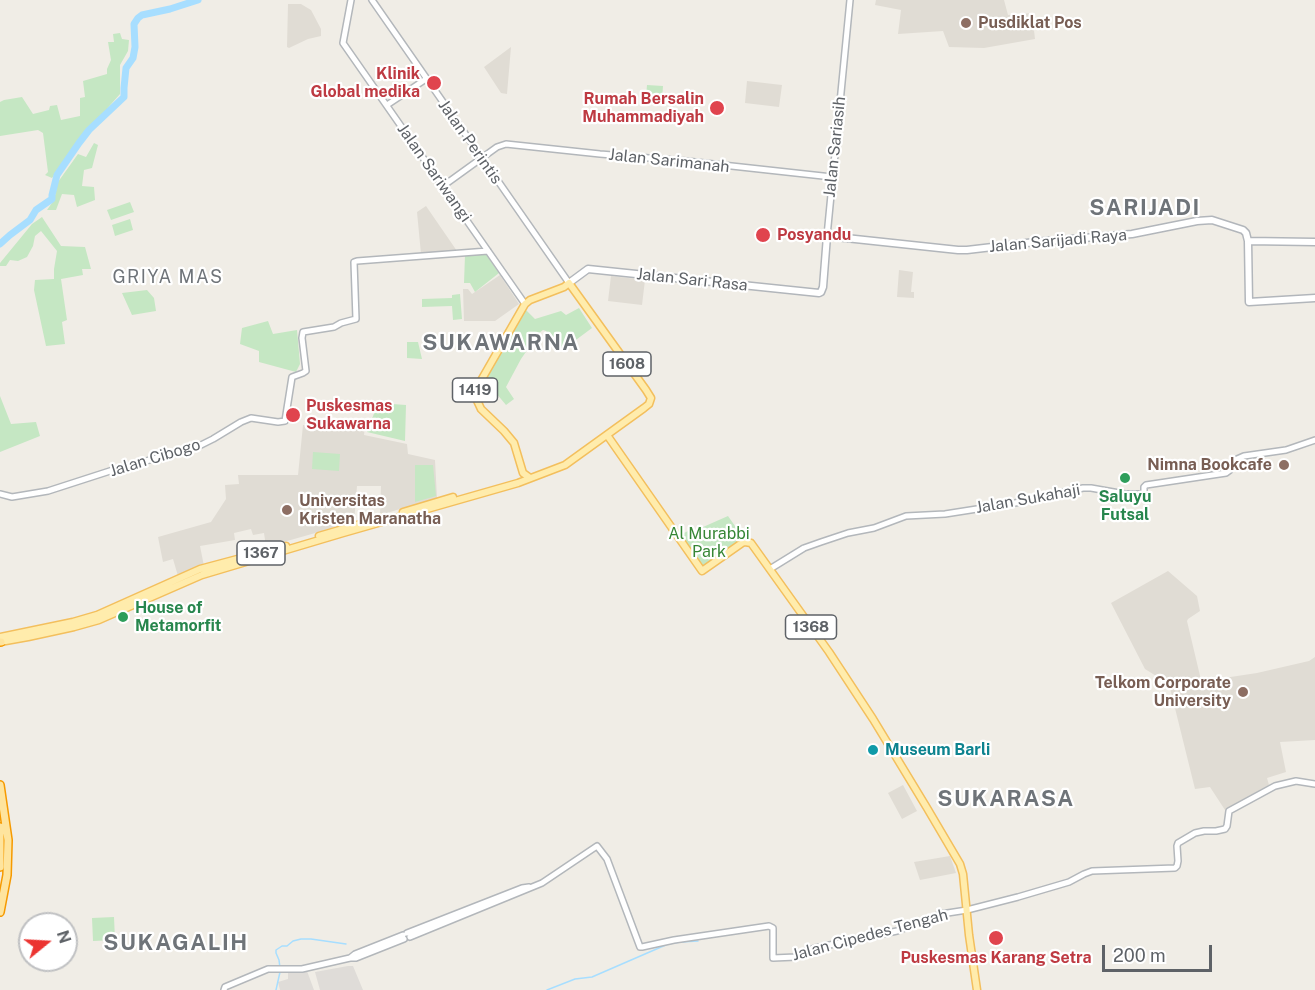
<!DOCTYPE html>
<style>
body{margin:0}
#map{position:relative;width:1315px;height:990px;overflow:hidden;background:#f0ede6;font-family:"Public Sans",sans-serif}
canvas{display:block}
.north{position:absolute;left:18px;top:912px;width:60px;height:60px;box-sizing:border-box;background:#fff;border:2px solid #bfc0c2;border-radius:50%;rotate:72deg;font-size:16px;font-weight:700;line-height:24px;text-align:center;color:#5e6267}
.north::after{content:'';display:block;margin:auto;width:21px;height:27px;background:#eb3431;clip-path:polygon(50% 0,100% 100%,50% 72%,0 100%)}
.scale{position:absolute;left:1102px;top:945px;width:110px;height:27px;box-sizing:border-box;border:3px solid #5e6267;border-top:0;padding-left:8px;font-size:18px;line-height:21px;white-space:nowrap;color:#5e6267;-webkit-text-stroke:4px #fff;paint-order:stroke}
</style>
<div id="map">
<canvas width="1315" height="990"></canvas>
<div class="north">N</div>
<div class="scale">200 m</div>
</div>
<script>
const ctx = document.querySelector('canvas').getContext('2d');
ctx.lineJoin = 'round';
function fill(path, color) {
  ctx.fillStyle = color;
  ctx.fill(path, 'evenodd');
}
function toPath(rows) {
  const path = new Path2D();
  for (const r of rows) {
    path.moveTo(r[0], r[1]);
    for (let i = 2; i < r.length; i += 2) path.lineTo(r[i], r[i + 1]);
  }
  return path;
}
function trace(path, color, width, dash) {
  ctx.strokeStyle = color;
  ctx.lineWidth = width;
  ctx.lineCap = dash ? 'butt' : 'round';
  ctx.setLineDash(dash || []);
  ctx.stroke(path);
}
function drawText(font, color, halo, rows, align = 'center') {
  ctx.font = font + ' "Public Sans",sans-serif';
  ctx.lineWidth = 4.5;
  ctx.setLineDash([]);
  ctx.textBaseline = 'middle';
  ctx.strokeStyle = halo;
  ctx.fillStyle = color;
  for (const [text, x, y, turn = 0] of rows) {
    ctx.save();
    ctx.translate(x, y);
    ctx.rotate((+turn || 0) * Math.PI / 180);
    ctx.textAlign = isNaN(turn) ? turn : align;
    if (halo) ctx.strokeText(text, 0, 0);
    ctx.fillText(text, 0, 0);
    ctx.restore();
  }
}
fill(toPath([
 [348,966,353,966,363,990,320,990,315,972],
 [307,971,314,990,280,990,278,982,288,979,288,973]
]), '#dfdcd8');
fill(toPath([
 [876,0,1004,0,1008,15,1032,13,1035,39,984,48,949,47,943,31,898,34,901,10,875,5],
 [288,4,301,4,311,10,321,29,321,36,308,39,289,48,287,47],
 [511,47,507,94,501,93,484,67],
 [747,81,782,85,779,107,745,103],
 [426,206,457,251,421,254,417,212],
 [899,270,913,272,911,292,914,292,914,298,897,297],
 [500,275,519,304,495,321,464,321,463,289,468,289,472,294],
 [611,276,645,280,642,305,608,301],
 [357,424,365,426,364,435,407,444,408,454,435,460,437,498,380,515,381,486,357,486,354,522,266,547,264,533,253,535,251,529,234,533,235,540,200,546,204,566,178,576,173,559,163,562,158,537,211,522,226,499,225,485,239,484,238,475,298,475,303,425,345,427],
 [1168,571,1197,596,1200,611,1188,619,1187,621,1201,680,1204,681,1257,673,1309,661,1315,657,1315,740,1280,742,1286,772,1267,778,1269,785,1225,810,1210,787,1195,789,1169,684,1145,669,1111,603],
 [903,785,917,811,902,819,888,793],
 [950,856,956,873,920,880,914,862]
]), '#e0dcd4');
fill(toPath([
 [120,33,122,39,129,40,128,51,120,65,120,94,84,135,52,178,45,175,48,172,43,133,38,130,0,136,0,102,4,100,22,97,33,114,49,110,50,106,57,105,61,120,80,116,80,98,85,97,83,81,107,74,107,69,111,60,108,42,114,42,113,34],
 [647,85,663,86,662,99,646,97],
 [94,143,98,145,92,168,84,170,82,186,94,187,95,200,77,207,74,195,62,194,56,210,47,210,54,200,58,182,78,154,86,157],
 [130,202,134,212,111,220,107,210],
 [42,217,61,246,85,247,91,269,82,269,83,275,61,279,67,320,62,322,65,344,46,346,34,290,35,280,54,279,54,269,57,251,41,231,35,236,33,246,27,257,18,261,10,260,6,266,0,266,0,263,32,224],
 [130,219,133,230,115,236,112,225],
 [485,253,499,273,475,292,470,283,464,283,465,255],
 [147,290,154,298,156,311,132,315,122,293],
 [460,294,462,319,453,320,452,306,422,307,422,299,452,298,452,295],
 [579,308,592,328,561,351,546,331,543,330,539,333,521,359,506,387,514,399,506,405,496,393,485,401,479,397,481,386,525,309,535,319,561,311,566,315],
 [268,321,273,334,297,330,300,364,296,372,259,362,259,351,240,344,242,328],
 [407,342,418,342,422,359,407,358],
 [0,396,11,424,36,422,40,436,0,452],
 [378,403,406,405,405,441,367,432],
 [313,452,340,454,339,471,312,469],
 [415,465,433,465,436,496,415,502],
 [728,516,744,539,702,568,680,535,690,530,694,531],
 [114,917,115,940,93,941,92,918]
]), '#c5e7c3');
trace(toPath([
 [280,968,279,960,276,953,276,950,282,946,287,946,293,941,301,939,311,939,346,944],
 [276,990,280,972],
 [547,990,575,979,592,977,668,944,680,942,698,941]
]), '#a7deff', 1.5);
trace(toPath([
 [0,244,10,235,30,220,36,210,52,199,52,195,57,175,79,143,89,130,124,97,124,88,126,68,133,58,135,47,134,24,138,18,142,15,170,9,198,0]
]), '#a7deff', 7);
const tertiary = toPath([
 [351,0,343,43,525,304],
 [372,0,569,283],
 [387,105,426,79],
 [443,186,497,147,506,144,600,154,686,161,832,177],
 [827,236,850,0],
 [0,494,12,497,48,491,113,470,197,447,213,439,241,422,251,418,278,422,285,421,292,377,303,373,306,371,302,338,303,332,334,327,341,323,356,319,354,262,357,261,488,251],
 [770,569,804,548,821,542,848,533,874,528,906,516,945,514,1015,503,1083,488,1091,488,1125,494,1141,494,1144,493,1144,487,1146,485,1226,473,1230,470,1235,460,1244,456,1286,450,1315,440],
 [407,933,522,888,529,887],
 [410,937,542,883,597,846,607,859,640,947,642,947,674,940,769,926,773,928,773,958,796,957,803,952,815,948,897,931,941,914,967,910,1018,897,1069,882,1084,874,1092,871,1175,868,1177,866,1178,861,1177,846,1178,843,1195,833,1204,831,1216,831,1225,829,1227,826,1229,811,1275,786,1296,781,1315,784],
 [350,958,355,954,403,935],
 [224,990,225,987,268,969,302,969,350,958,356,958,404,939]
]);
const secondary = toPath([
 [1248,241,1315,242],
 [569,283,588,269,819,293,821,292,823,287,827,236,958,250,967,250,1035,242,1132,234,1197,221,1212,220,1243,230,1246,233,1248,241,1249,302,1315,298]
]);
const primary = toPath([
 [607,435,702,571,742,543,745,542,751,543,829,652,873,719,927,808,960,864,963,874,969,935,977,990],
 [403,512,453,497],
 [319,536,381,518],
 [0,637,73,622,97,615,200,569,286,546],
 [0,642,28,637,74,627,99,620,202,575,343,533,518,483,565,465,644,408,649,404,651,398,646,390,569,283,564,287,530,300,525,304,475,391,475,396,481,409,504,431,514,443,523,473,530,478]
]);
const trunk = toPath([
 [0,642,1,642],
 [0,785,8,840,7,875,0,912],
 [0,827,0,867]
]);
trace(tertiary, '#b3b7bb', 8);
trace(secondary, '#b2b6bb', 9);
trace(primary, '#f3bf5d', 9);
trace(trunk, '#f69a00', 10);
trace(tertiary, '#fff', 5);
trace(secondary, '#fff', 6);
trace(primary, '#ffecac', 6);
trace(trunk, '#fee49e', 7);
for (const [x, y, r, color] of [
 [966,23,6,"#8d6e63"],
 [434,83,8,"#e0444e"],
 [717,108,8,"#e0444e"],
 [763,235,8,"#e0444e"],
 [293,415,8,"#e0444e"],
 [1284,465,6,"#8d6e63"],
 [1125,478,6,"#2e9e5b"],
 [287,510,6,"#8d6e63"],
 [123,617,6,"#2e9e5b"],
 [1243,692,6,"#8d6e63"],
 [873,750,6,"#0f9aa8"],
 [996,938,8,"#e0444e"]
]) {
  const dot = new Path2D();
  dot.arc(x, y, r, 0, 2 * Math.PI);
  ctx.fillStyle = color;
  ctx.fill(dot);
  trace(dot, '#fff', 2);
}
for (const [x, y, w] of [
 [627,364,48],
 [475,390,45],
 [261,553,48],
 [811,627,51]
]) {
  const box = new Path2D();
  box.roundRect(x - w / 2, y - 12, w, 24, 4.5);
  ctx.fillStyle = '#fff';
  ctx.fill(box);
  trace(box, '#5e6267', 1.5);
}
drawText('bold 15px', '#5e6267', null, [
 ["1608",627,364],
 ["1419",475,390],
 ["1367",261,553],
 ["1368",811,627]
]);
drawText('bold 16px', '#785e54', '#fff', [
 ["Pusdiklat Pos",978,23],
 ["Nimna Bookcafe",1272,465,"right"],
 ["Universitas",299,501],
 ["Kristen Maranatha",299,519],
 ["Telkom Corporate",1231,683,"right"],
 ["University",1231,701,"right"]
], 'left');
drawText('bold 16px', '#be3a42', '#fff', [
 ["Klinik",420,74],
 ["Global medika",420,92],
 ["Rumah Bersalin",704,99],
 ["Muhammadiyah",704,117],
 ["Posyandu",777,235,"left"],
 ["Puskesmas",306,406,"left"],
 ["Sukawarna",306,424,"left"],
 ["Puskesmas Karang Setra",996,958,"center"]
], 'right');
drawText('16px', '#5e6267', '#fff', [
 ["Jalan Perintis",470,142,55],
 ["Jalan Sariasih",835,147,-84],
 ["Jalan Sarimanah",669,161,6],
 ["Jalan Sariwangi",434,173,55],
 ["Jalan Sarijadi Raya",1058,241,-5],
 ["Jalan Sari Rasa",692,280,6],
 ["Jalan Cibogo",155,458,-17],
 ["Jalan Sukahaji",1028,499,-10],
 ["Jalan Cipedes Tengah",870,935,-15]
]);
drawText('bold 16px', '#27864d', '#fff', [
 ["Saluyu",1125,497],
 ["Futsal",1125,515],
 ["House of",135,608,"left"],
 ["Metamorfit",135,626,"left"]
]);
drawText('16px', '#368635', '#fff', [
 ["Al Murabbi",709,534],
 ["Park",709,552]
]);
drawText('bold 16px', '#0d838f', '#fff', [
 ["Museum Barli",885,750]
], 'left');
ctx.letterSpacing = '1.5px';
drawText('18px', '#6f7479', '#fff', [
 ["GRIYA MAS",168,277]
]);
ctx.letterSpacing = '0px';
ctx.letterSpacing = '1.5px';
drawText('bold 22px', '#6f7479', '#fff', [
 ["SARIJADI",1145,208],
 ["SUKAWARNA",501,343],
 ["SUKARASA",1006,799],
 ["SUKAGALIH",176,943]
]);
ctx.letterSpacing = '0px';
</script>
